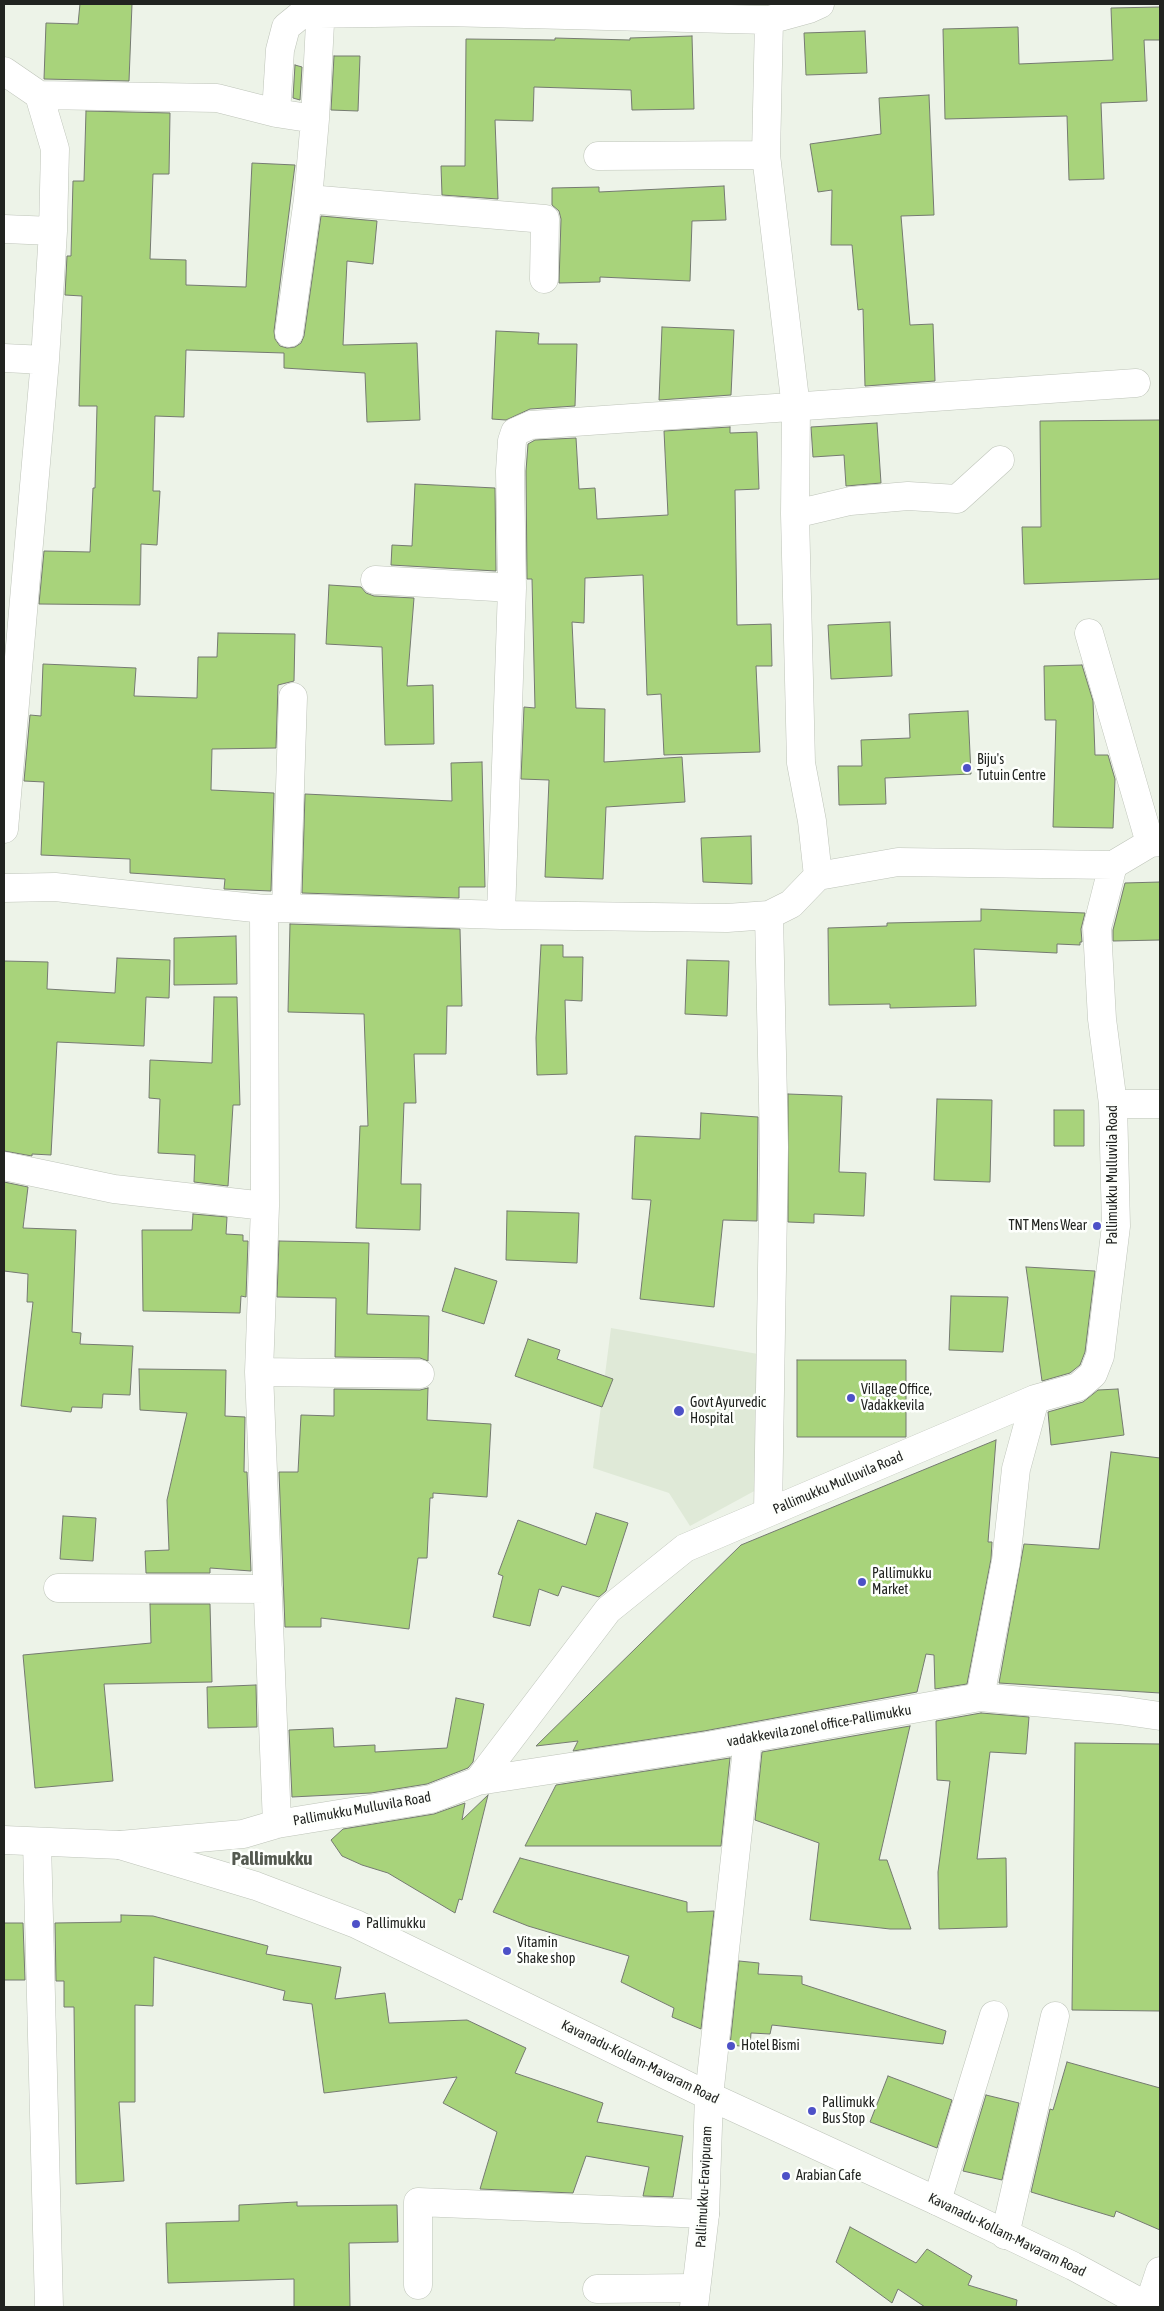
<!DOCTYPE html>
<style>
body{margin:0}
#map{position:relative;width:1164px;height:2311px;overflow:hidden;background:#edf3e8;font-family:"Asap Condensed",sans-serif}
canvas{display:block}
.frame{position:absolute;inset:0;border:5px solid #212320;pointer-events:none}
</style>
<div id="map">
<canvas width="1164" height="2311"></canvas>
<div class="frame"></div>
</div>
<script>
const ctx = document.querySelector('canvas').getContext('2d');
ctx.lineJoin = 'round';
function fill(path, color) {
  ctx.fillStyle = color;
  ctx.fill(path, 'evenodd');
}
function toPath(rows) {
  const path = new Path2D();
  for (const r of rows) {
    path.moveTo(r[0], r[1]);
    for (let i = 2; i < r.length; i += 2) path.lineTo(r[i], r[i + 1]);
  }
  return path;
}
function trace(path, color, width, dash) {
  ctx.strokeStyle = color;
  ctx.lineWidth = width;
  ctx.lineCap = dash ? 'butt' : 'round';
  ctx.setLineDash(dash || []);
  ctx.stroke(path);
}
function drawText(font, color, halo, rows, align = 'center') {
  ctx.font = font + ' "Asap Condensed",sans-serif';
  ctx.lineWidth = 5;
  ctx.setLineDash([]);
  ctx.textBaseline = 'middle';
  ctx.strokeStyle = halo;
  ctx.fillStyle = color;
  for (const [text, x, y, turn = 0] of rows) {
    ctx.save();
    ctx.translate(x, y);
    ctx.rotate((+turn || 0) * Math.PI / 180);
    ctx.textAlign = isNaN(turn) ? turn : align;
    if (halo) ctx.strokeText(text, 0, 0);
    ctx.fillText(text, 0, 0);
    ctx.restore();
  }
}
fill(toPath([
 [611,1328,758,1354,758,1489,690,1526,669,1493,593,1468]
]), '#dfe9d7');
const building = toPath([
 [80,4,132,4,129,81,44,79,46,23,78,24,80,4],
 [1160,7,1160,40,1144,40,1147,101,1101,103,1104,179,1069,180,1067,116,945,119,943,29,1018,27,1019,64,1113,60,1111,8,1160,7],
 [865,31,867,73,806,75,804,33,865,31],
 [692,36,694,109,632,110,631,90,534,87,533,121,495,120,498,199,442,195,441,166,465,166,466,39,555,40,555,38,630,40,630,38,692,36],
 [334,56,360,56,358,111,331,110,334,56],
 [295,65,302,67,300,100,293,98,295,65],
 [929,95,934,215,901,216,910,325,933,324,935,381,865,386,863,309,858,310,852,245,831,245,832,190,818,192,810,144,881,134,879,98,929,95],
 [86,111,170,113,169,174,153,174,150,259,186,260,186,285,246,287,252,163,295,165,274,331,275,339,280,346,287,348,295,347,301,343,304,336,321,216,377,221,373,264,347,261,343,345,417,343,420,420,367,422,365,373,284,368,284,353,186,350,184,417,155,416,153,491,160,491,157,545,141,544,140,605,39,604,44,551,90,552,93,488,95,488,97,406,79,406,82,296,65,295,67,256,71,256,73,181,84,181,86,111],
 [724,186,726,220,692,221,690,281,600,277,600,282,559,283,561,219,559,211,552,205,552,188,599,187,599,192,724,186],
 [662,327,734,330,731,395,659,400,662,327],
 [496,331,539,333,538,344,577,344,575,406,530,409,506,420,492,419,496,331],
 [1160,420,1160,579,1024,584,1022,527,1041,527,1040,421,1160,420],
 [877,423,881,483,846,486,844,455,813,457,811,427,877,423],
 [730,427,730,433,757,432,759,489,735,490,737,625,771,624,772,666,756,666,760,752,664,755,661,694,647,695,643,575,585,578,584,623,572,622,576,708,605,709,604,762,682,757,685,802,606,807,603,879,545,877,549,780,521,779,524,707,535,708,532,579,527,579,526,471,528,444,535,440,576,438,579,489,595,488,597,519,668,515,664,431,730,427],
 [415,484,495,488,496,571,391,565,392,545,412,546,415,484],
 [329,585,361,587,366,593,374,596,414,598,407,686,433,685,434,744,385,745,382,647,326,644,329,585],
 [890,622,892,676,831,679,828,625,890,622],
 [218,633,295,634,294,681,278,685,276,748,212,749,211,790,274,793,271,891,224,889,225,879,130,873,130,859,41,855,44,782,24,781,30,715,41,716,43,664,136,668,134,696,197,698,198,657,217,657,218,633],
 [1082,665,1093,701,1095,755,1108,755,1115,779,1113,828,1053,827,1056,720,1045,720,1044,666,1082,665],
 [968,711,971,774,885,778,886,804,839,805,838,766,862,766,861,740,910,738,909,714,968,711],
 [482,762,485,887,459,887,459,898,302,893,305,794,452,801,451,763,482,762],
 [751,836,752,884,703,882,701,838,751,836],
 [1160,882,1160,940,1113,941,1113,930,1125,883,1160,882],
 [981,909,1085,913,1081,929,1082,942,1080,942,1080,945,1057,944,1057,953,974,949,976,1006,890,1008,890,1004,829,1005,828,928,887,926,887,923,981,921,981,909],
 [290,924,460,929,462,1006,447,1006,446,1054,414,1054,416,1103,404,1103,401,1184,421,1184,420,1230,356,1228,360,1126,368,1126,364,1014,288,1012,290,924],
 [236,936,237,984,174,985,174,938,236,936],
 [541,945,563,945,563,957,583,957,582,1001,565,1000,567,1074,537,1075,536,1038,541,945],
 [117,958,170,960,169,998,146,997,144,1046,57,1042,51,1155,32,1154,32,1156,4,1151,4,961,48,962,47,989,115,993,117,958],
 [687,960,729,961,727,1016,685,1014,687,960],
 [214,997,237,997,240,1105,233,1105,228,1186,194,1182,195,1155,158,1153,160,1099,149,1098,150,1060,212,1063,214,997],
 [788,1094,842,1096,839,1172,866,1173,864,1216,814,1214,814,1223,788,1222,788,1094],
 [937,1099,992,1100,990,1182,934,1180,937,1099],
 [1054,1110,1084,1110,1084,1146,1054,1146,1054,1110],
 [701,1113,758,1117,757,1221,723,1220,714,1307,640,1299,651,1200,632,1199,635,1136,700,1139,701,1113],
 [4,1182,28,1187,23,1228,76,1230,72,1332,81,1333,80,1344,133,1346,130,1395,103,1394,102,1408,72,1407,71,1412,21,1406,33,1302,27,1302,28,1274,4,1271,4,1182],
 [507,1211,579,1213,577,1263,506,1260,507,1211],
 [193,1214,227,1217,226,1234,243,1235,243,1241,248,1241,246,1297,241,1296,240,1313,143,1311,142,1230,192,1230,193,1214],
 [279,1241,369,1243,367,1314,429,1316,428,1361,420,1358,335,1357,336,1298,277,1297,279,1241],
 [1026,1267,1095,1271,1085,1352,1080,1365,1070,1373,1042,1381,1026,1267],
 [455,1268,497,1281,484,1324,442,1311,455,1268],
 [951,1296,1008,1297,1003,1352,949,1350,951,1296],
 [528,1339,560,1350,557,1359,613,1379,602,1407,515,1376,528,1339],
 [797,1360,906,1360,906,1437,797,1437,797,1360],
 [139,1369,226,1370,225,1416,245,1417,244,1472,247,1472,251,1571,210,1568,210,1573,146,1573,145,1551,169,1550,167,1500,187,1413,140,1410,139,1369],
 [428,1388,427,1420,491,1424,487,1497,433,1493,433,1498,430,1498,427,1558,418,1558,409,1629,321,1618,321,1627,285,1627,279,1472,298,1472,301,1415,334,1416,334,1389,420,1390,428,1388],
 [1118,1389,1124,1435,1051,1445,1048,1412,1083,1402,1098,1390,1118,1389],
 [996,1440,988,1542,992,1542,991,1559,967,1684,935,1689,934,1655,926,1654,917,1692,704,1731,573,1751,578,1741,536,1746,741,1545,996,1440],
 [1111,1452,1160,1458,1160,1693,999,1683,1024,1544,1099,1549,1111,1452],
 [596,1513,628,1523,606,1591,599,1597,562,1586,558,1596,539,1589,530,1626,493,1617,503,1576,498,1574,518,1520,586,1545,596,1513],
 [63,1516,96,1518,93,1561,60,1559,63,1516],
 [150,1604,210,1604,212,1682,104,1684,113,1781,35,1788,23,1655,151,1643,150,1604],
 [256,1685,257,1727,208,1728,207,1687,256,1685],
 [456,1698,484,1704,473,1762,468,1768,427,1784,371,1793,292,1797,289,1730,333,1728,334,1747,375,1745,375,1752,447,1748,456,1698],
 [981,1713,1029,1717,1026,1754,990,1752,977,1859,1006,1858,1007,1927,939,1929,938,1872,950,1781,937,1780,936,1721,981,1713],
 [910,1726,879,1860,887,1860,911,1929,890,1929,810,1920,819,1843,755,1820,762,1752,910,1726],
 [1075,1743,1160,1744,1160,2011,1072,2010,1075,1743],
 [730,1758,721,1846,525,1846,556,1785,730,1758],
 [488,1795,462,1900,459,1899,455,1913,388,1873,362,1865,342,1856,331,1840,343,1829,434,1814,465,1803,462,1820,488,1795],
 [520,1858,687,1902,687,1912,714,1911,701,2029,672,2017,674,2008,621,1982,629,1956,528,1926,493,1912,520,1858],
 [121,1915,153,1916,268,1946,266,1954,341,1967,335,1999,385,1993,389,2023,467,2020,526,2048,515,2073,603,2103,597,2122,683,2136,673,2197,643,2196,649,2167,586,2156,573,2193,480,2189,497,2132,443,2103,457,2077,324,2093,312,2004,283,2000,285,1991,154,1957,153,2006,135,2005,135,2102,119,2102,124,2181,76,2184,74,2007,64,2007,64,1981,56,1981,55,1923,121,1922,121,1915],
 [4,1923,23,1923,25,1980,4,1980,4,1923],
 [739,1961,759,1963,758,1974,802,1976,802,1984,946,2031,943,2044,772,2025,770,2034,751,2033,750,2047,730,2045,739,1961],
 [1067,2062,1160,2088,1160,2230,1116,2211,1114,2217,1031,2192,1050,2109,1053,2110,1067,2062],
 [888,2076,952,2100,937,2148,870,2122,888,2076],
 [986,2095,1019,2103,1002,2180,963,2171,986,2095],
 [297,2202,297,2206,397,2205,398,2242,349,2243,350,2307,294,2307,294,2279,168,2283,166,2223,239,2221,239,2205,297,2202],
 [850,2227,916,2263,927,2249,972,2276,968,2285,1017,2300,1016,2307,925,2307,898,2289,892,2303,836,2262,850,2227]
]);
fill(building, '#a8d37b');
trace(building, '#757a71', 1);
const minor = toPath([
 [769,20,766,155,796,408,795,514,801,763,812,821,818,876],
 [4,71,39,95,217,98,276,113,280,50,286,27,302,14,444,12,769,20,809,9,820,4],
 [276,113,315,119,308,199,289,333],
 [315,119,321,4],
 [598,156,766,155],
 [308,199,545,219,544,279],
 [4,229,53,231],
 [4,358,45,360],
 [795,514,850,501,908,496,957,499,1000,460],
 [375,580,512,588],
 [1089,633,1150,843],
 [4,829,45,360,53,231,55,149,39,95],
 [4,888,55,887,264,909,286,908,501,915,727,918,769,915,791,904,818,876,898,862,1113,865],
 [286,908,293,697],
 [264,909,265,1206,259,1372,277,1824],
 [501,915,512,588,510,471,512,441,515,432,531,425,1136,383],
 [1113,1104,1160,1104],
 [4,1166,114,1189,265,1206],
 [259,1372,420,1374],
 [768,1512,774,1147,769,915],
 [58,1588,268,1589],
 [980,1697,1006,1561,1016,1469,1035,1399],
 [478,1781,707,1746,980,1697,1119,1710,1160,1716],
 [37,1842,49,2307],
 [120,1845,243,1834,277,1824,431,1799,478,1781,608,1610,685,1548,1035,1399,1078,1387,1093,1374,1100,1356,1116,1226,1113,1104,1102,1019,1097,928,1113,865,1150,843,1160,842],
 [709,2096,748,1739],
 [937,2201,994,2015],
 [1005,2235,1055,2016],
 [418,2285,418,2202,705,2214],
 [597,2289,696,2288],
 [1148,2307,1160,2271]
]);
const major = toPath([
 [4,1840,120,1845,256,1886,356,1924,709,2096,937,2201,1073,2266,1149,2307],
 [694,2307,705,2214,709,2096]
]);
trace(minor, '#bec4b9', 29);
trace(major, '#bec4b9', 29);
trace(minor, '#fff', 28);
trace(major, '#fff', 28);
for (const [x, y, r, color] of [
 [967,768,5,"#4d51c7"],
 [1097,1226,5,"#4d51c7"],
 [851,1398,5,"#4d51c7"],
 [679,1411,6,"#4d51c7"],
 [862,1582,5,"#4d51c7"],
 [356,1924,5,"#4d51c7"],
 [507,1951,5,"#4d51c7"],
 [731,2046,5,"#4d51c7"],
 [812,2111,5,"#4d51c7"],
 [786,2176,5,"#4d51c7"]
]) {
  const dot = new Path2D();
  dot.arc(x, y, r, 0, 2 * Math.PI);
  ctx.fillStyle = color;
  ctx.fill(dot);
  trace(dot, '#fdfffc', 2);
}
drawText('14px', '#212320', '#fdfffc', [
 ["Biju's",977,760],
 ["Tutuin Centre",977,776],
 ["TNT Mens Wear",1087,1226,"right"],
 ["Village Office,",861,1390],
 ["Vadakkevila",861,1406],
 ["Govt Ayurvedic",690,1403],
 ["Hospital",690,1419],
 ["Pallimukku",872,1574],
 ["Market",872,1590],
 ["Pallimukku",366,1924],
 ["Vitamin",517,1943],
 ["Shake shop",517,1959],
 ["Hotel Bismi",741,2046],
 ["Pallimukk",822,2103],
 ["Bus Stop",822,2119],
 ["Arabian Cafe",796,2176]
], 'left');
drawText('14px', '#212320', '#fdfffc', [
 ["Pallimukku Mulluvila Road",1113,1175,-90],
 ["Pallimukku Mulluvila Road",838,1483,-23],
 ["vadakkevila zonel office-Pallimukku",819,1726,-10],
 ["Pallimukku Mulluvila Road",362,1809,-10],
 ["Kavanadu-Kollam-Mavaram Road",640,2062,26],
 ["Pallimukku-Eravipuram",704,2187,-87],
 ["Kavanadu-Kollam-Mavaram Road",1007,2235,26]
]);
drawText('bold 19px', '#545950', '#fdfffc', [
 ["Pallimukku",272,1859]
]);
</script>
